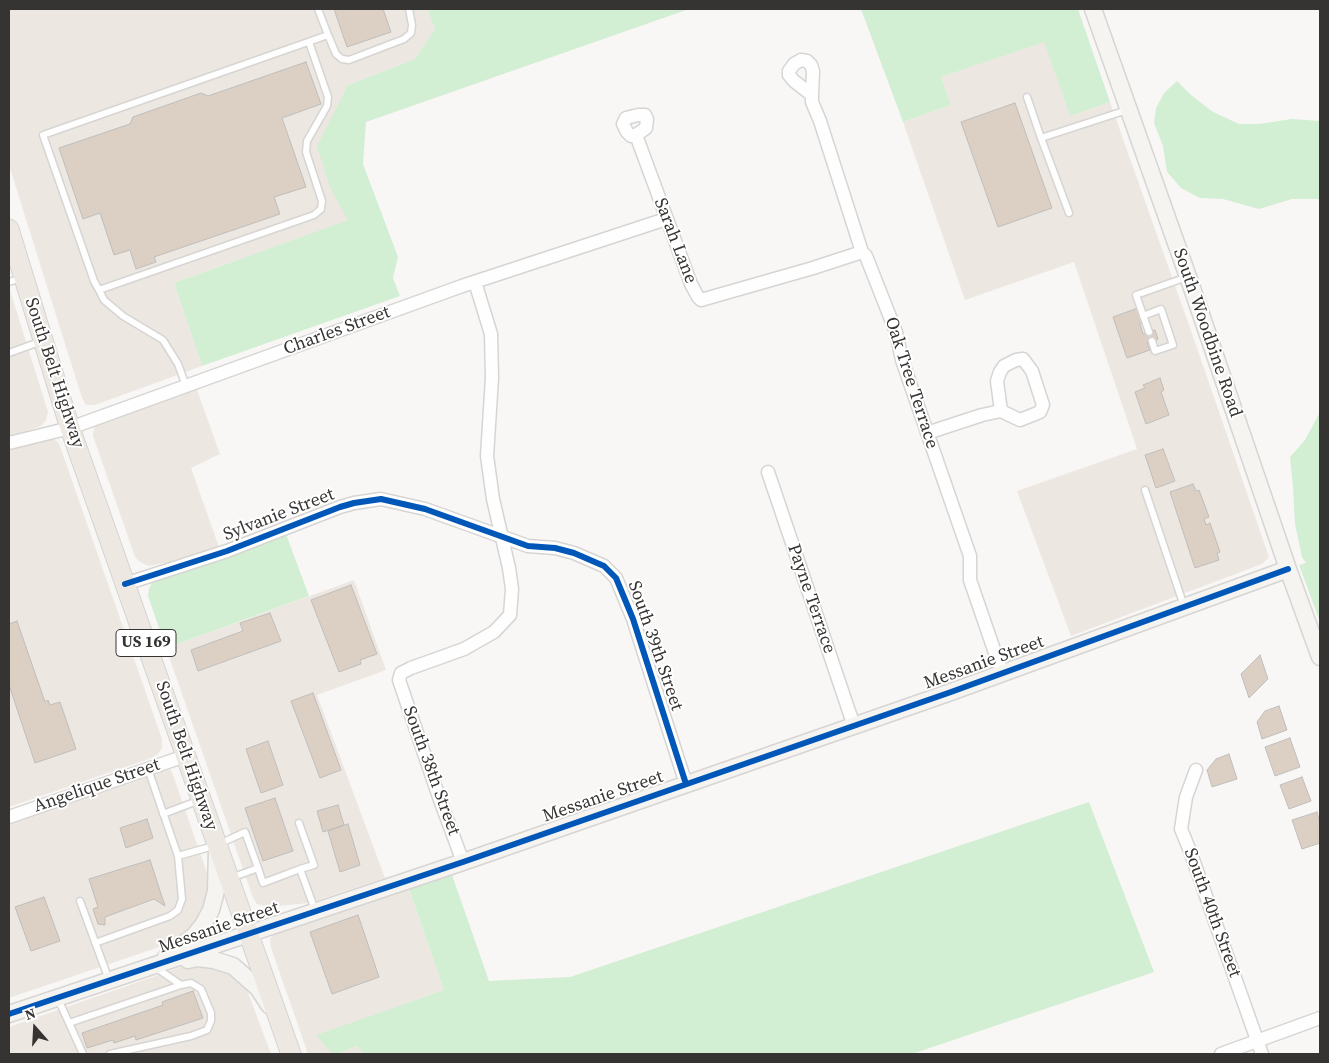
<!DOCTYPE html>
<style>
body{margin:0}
#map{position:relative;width:1329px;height:1063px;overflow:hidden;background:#f9f7f5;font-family:"Source Serif 4",serif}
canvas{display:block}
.frame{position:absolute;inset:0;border:10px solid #363432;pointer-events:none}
.north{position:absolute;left:10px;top:1003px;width:50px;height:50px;-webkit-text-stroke:4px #fff;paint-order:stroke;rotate:341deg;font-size:14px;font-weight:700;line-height:20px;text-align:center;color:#363432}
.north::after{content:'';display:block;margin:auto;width:18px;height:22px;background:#363432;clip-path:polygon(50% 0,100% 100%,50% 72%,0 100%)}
</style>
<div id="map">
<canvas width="1329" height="1063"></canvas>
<div class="frame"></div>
<div class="north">N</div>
</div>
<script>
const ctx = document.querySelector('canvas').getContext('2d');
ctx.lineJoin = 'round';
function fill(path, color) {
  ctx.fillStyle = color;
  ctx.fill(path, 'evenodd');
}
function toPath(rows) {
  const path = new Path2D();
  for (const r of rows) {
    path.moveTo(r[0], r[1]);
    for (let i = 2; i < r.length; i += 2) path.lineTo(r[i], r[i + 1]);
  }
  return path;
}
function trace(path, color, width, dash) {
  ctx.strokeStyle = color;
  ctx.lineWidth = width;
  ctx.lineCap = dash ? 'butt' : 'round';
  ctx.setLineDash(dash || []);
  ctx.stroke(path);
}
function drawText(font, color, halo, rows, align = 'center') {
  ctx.font = font + ' "Source Serif 4",serif';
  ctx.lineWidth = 4;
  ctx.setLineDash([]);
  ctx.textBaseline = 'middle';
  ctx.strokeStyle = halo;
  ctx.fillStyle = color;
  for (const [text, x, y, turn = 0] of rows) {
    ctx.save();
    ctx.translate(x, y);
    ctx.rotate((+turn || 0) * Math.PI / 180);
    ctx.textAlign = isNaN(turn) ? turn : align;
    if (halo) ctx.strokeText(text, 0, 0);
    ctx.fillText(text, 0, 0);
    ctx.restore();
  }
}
fill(toPath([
 [9,9,427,9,435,29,415,59,348,85,331,190,349,220,174,283,202,366,95,405,86,405,82,398,9,165],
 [1044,41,1070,116,1110,102,1196,345,1269,557,1262,564,1071,636,1017,491,1137,449,1074,262,965,300,903,122,951,105,941,77],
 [9,287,48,412,46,420,41,426,9,437],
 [196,387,220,454,191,468,219,547,166,563,148,566,140,562,135,557,93,436,94,428,100,422],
 [52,439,57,441,60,446,162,739,162,748,157,755,149,759,9,807,9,449,40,440],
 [354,580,386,670,317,695,385,878,309,903,268,907,257,904,253,898,166,648],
 [163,768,171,770,174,778,209,878,209,896,205,912,188,934,168,944,9,998,9,820],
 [408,886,444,990,317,1035,332,1054,308,1054,271,948,270,939,275,932],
 [203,964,220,968,234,977,246,987,271,1054,9,1054,9,1027,184,966],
 [357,1046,364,1054,337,1054]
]), '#ede7e1');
fill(toPath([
 [427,9,689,9,366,122,363,164,398,257,393,278,400,296,202,366,174,283,348,220,331,190,317,146,348,85,415,59,435,29],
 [861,9,1078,9,1110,102,1070,116,1044,42,941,77,951,105,903,122],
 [1177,81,1191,95,1213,112,1239,124,1259,124,1292,119,1320,121,1320,199,1292,199,1259,209,1223,199,1200,198,1181,188,1167,172,1163,146,1154,123,1156,108,1164,93],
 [1320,412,1320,622,1299,565,1306,563,1302,557,1295,524,1293,487,1290,457,1305,440],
 [286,534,309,596,166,648,148,596,149,588,153,581,203,566],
 [1089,802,1154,972,912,1054,364,1054,357,1046,337,1054,332,1054,316,1035,444,990,408,886,451,872,489,981,570,977]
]), '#d2eed3');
const building = toPath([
 [334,9,383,9,391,32,347,47,334,9],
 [306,62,321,104,282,118,306,187,274,197,280,214,154,257,156,262,136,269,130,250,114,255,100,213,83,219,59,148,130,124,133,117,201,93,208,96,306,62],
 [1015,103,1052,208,998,227,961,122,1015,103],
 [1138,308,1143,322,1140,324,1143,334,1155,330,1158,339,1147,343,1150,350,1127,358,1113,317,1138,308],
 [1160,378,1164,390,1161,392,1169,415,1146,424,1135,392,1145,388,1143,385,1160,378],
 [1163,449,1175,481,1156,488,1145,455,1163,449],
 [1193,484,1196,491,1199,490,1209,517,1204,519,1206,525,1210,523,1220,552,1217,553,1219,560,1195,568,1170,492,1193,484],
 [351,585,377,654,360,660,361,664,339,672,311,600,351,585],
 [270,613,281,641,198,671,191,650,243,631,240,623,270,613],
 [17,621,45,702,48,700,50,705,60,702,76,749,35,763,9,685,9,624,17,621],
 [1260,655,1268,679,1249,698,1241,674,1260,655],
 [313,693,341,770,320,778,291,701,313,693],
 [1279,706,1287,730,1262,739,1257,722,1265,711,1279,706],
 [1290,738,1300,767,1275,776,1265,747,1290,738],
 [268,741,283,785,261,793,246,749,268,741],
 [1229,754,1237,779,1212,787,1207,770,1216,759,1229,754],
 [1302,777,1311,801,1289,809,1280,785,1302,777],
 [275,798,293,851,263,861,245,808,275,798],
 [338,805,344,825,323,832,317,811,338,805],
 [1317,812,1320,823,1320,843,1302,849,1292,820,1317,812],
 [147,819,153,838,126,848,120,828,147,819],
 [348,824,360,865,340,872,328,831,348,824],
 [150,860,165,906,154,899,105,917,105,925,98,924,93,909,98,907,89,879,150,860],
 [44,897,60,941,31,951,15,907,44,897],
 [358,915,379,977,332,994,310,932,358,915],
 [193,991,203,1018,136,1040,135,1036,114,1043,113,1040,87,1048,82,1033,163,1005,162,1002,193,991]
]);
fill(building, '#dcd0c4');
trace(building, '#bfbebc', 1);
const lane = toPath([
 [328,35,336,54,342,59,349,60,404,39,411,33,412,25,409,9],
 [1027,97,1041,138],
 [1069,213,1041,138,1127,110],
 [9,282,22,278],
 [99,290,314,215,321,209,322,201,306,152,307,141,327,106,328,97,309,42],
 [1143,316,1161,309,1173,345,1155,351,1152,341],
 [1149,332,1136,295,1187,277],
 [9,353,42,341],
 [186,386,178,364,163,340,123,316,104,300,99,290,94,281,43,135,328,35,318,9],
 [1145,490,1184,606],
 [148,769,178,856],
 [163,814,200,800],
 [299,823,314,865,300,869],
 [231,878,258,868,263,883,300,869,315,910],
 [80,901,109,980],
 [95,943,170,916,178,910,182,899,178,856,217,845,245,832,258,868],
 [58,999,69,1023,181,985,155,967],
 [69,1023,83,1054],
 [110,1054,191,1036,207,1030,211,1021,211,1013,201,989,191,983,181,985]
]);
const street = toPath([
 [801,60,807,61,811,65,813,71,812,95,794,81,789,75,789,71,794,64,801,60],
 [812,95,812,102,820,121,862,252,866,256,896,332,902,360,970,556,970,580,1002,673],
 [638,115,645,115,647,119,646,128,636,135,631,136,627,132,623,124,626,118,638,115],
 [636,135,691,284,698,297,701,300,813,268,862,252],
 [1023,359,1032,371,1043,405,1040,412,1020,420,1001,411,997,381,1000,372,1004,366,1016,360,1023,359],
 [927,433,982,415,1001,411],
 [9,443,70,428,462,286,666,219],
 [768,472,854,726],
 [125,584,227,551,340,507,354,503,381,499,425,509,528,546,555,548,574,553,604,566,616,578,633,619,686,784],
 [1196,770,1186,797,1181,829,1190,851,1262,1054],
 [9,817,185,756],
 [463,862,440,800,399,680,401,673,411,668,464,649,494,632,510,615,512,589,509,568,493,499,487,456,492,378,491,334,475,282],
 [1221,1054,1320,1018]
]);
const secondary = toPath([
 [1093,9,1192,288,1288,569,1320,657],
 [166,957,194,936,203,925,211,910,216,891,217,849],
 [188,960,197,958,214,960,233,966,258,988,269,1005],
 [9,1014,463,862,951,692,1288,569]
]);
const primary = toPath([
 [9,229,70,428,291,1054]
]);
trace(lane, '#d6d5d3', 9);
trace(street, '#d6d5d3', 15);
trace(secondary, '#d6d5d3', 19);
trace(primary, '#d4d3d2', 21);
trace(lane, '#fefefe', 6);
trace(street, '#fefefe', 12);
trace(secondary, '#f6f4f0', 16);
trace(primary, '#ede9e2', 19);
trace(toPath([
 [125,584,227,551,340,507,354,503,381,499,425,509,528,546,555,548,574,553,604,566,616,578,633,619,686,784],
 [9,1014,463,862,951,692,1288,569]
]), '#0057b8', 6);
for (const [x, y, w] of [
 [146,643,60]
]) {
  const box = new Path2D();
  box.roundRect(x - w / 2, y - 13.5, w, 27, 4);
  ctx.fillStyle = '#fff';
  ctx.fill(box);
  trace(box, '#363432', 1);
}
drawText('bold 16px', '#363432', null, [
 ["US 169",146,643]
]);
drawText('18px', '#363432', '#fff', [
 ["Sarah Lane",675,241,69],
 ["Charles Street",337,331,-20],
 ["South Woodbine Road",1207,333,71],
 ["South Belt Highway",54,373,72],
 ["Oak Tree Terrace",911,383,72],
 ["Sylvanie Street",279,515,-21],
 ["Payne Terrace",811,599,71],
 ["South 39th Street",655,646,71],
 ["Messanie Street",984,663,-20],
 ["South Belt Highway",186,756,71],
 ["South 38th Street",431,771,70],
 ["Angelique Street",97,786,-19],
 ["Messanie Street",603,797,-19],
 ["South 40th Street",1212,913,70],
 ["Messanie Street",219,928,-19]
]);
</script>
